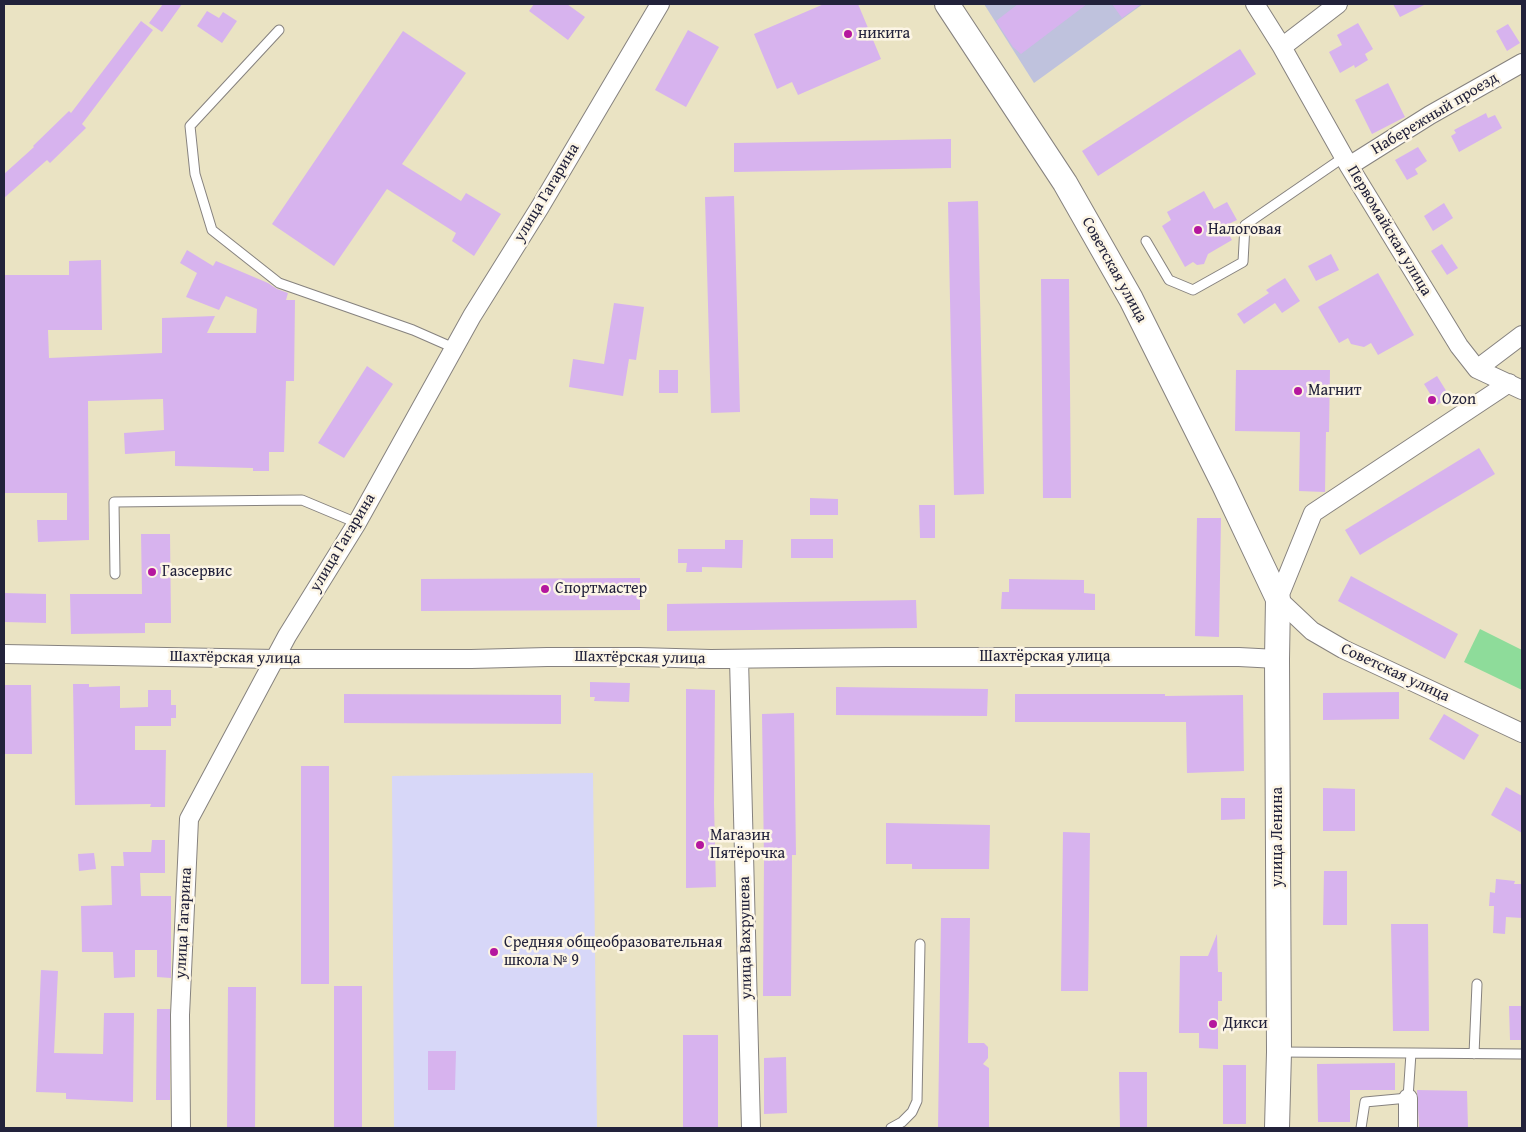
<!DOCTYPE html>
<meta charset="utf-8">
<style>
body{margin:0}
#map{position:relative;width:1526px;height:1132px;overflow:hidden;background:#eae3c3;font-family:"Gentium Book Plus",serif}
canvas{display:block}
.frame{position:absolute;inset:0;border:5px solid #22223b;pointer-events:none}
</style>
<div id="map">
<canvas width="1526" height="1132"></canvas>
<div class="frame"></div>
</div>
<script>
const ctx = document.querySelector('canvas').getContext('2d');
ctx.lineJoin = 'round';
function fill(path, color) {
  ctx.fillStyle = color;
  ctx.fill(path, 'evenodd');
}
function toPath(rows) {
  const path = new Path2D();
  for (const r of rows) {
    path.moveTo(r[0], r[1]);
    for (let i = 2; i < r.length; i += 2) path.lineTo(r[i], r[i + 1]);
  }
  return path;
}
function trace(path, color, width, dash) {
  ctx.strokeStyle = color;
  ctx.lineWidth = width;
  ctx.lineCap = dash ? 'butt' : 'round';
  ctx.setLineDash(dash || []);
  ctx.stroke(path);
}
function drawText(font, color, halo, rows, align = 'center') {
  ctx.font = font + ' "Gentium Book Plus",serif';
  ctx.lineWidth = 5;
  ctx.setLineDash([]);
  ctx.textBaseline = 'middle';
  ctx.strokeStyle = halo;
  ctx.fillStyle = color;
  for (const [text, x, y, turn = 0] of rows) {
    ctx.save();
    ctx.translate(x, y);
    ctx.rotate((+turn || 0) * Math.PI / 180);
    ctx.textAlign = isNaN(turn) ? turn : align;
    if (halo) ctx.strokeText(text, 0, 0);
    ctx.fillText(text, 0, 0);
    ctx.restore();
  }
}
fill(toPath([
 [593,773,597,1128,394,1128,392,776]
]), '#d7d7f8');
fill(toPath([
 [984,4,1143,4,1034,83]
]), '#bfc2dd');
fill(toPath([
 [1480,629,1522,650,1522,690,1464,662]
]), '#8edc9a');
fill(toPath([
 [163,4,182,4,162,32,149,23],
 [534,4,567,4,585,17,568,40,529,11],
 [824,4,858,4,881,59,798,95,792,82,777,89,754,34],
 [1018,4,1087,4,1021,54,1013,47,996,21],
 [1112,4,1141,4,1122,18],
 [1393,4,1426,4,1400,17],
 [207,11,219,18,223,12,237,21,222,43,197,26],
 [141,21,153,30,82,124,86,128,50,163,47,160,4,198,4,174,34,147,33,146,69,111,71,113],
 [1358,23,1373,49,1365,54,1368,60,1355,68,1354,65,1340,73,1329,52,1342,45,1337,35],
 [1508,24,1520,43,1507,51,1496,31],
 [688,30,719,47,686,107,655,90],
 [403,31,466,73,402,164,461,201,466,193,501,214,474,256,452,241,456,233,387,189,334,266,272,224],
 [1240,49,1256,74,1098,176,1082,151],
 [1388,83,1405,117,1372,134,1355,100],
 [1486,113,1488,118,1495,115,1502,128,1459,152,1451,136,1456,133,1454,130],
 [951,139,951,168,734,172,734,143],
 [1418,147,1427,161,1415,169,1418,174,1407,180,1395,160],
 [1204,191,1214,209,1227,202,1237,220,1224,226,1232,240,1208,254,1204,264,1197,265,1193,262,1185,267,1162,226,1171,220,1167,212],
 [734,196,740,412,711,413,705,197],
 [978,201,984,494,954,495,948,202],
 [1444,203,1453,218,1433,231,1424,216],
 [1442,244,1458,268,1447,275,1431,251],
 [187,250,213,266,216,261,268,283,277,289,288,293,286,300,295,300,294,381,286,381,284,452,269,452,269,471,253,471,253,468,175,466,175,451,125,454,124,433,164,430,163,399,88,401,89,540,38,542,37,520,67,520,67,493,4,493,4,275,69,275,69,261,101,260,102,330,48,330,49,358,162,353,162,318,215,316,207,333,256,333,257,309,226,296,219,310,186,297,197,273,180,263],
 [1331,254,1339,270,1316,281,1308,266],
 [1378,273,1414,335,1378,355,1371,343,1364,347,1351,344,1348,338,1339,343,1318,307],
 [1285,278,1300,301,1282,313,1275,303,1244,324,1237,314,1269,293,1266,290],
 [1041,279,1069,279,1071,498,1043,498],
 [614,303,644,307,636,360,629,359,623,396,569,387,573,359,604,364],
 [367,366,393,384,344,458,318,443],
 [659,370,678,370,678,393,659,393],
 [1236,370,1330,370,1329,432,1326,432,1325,492,1299,491,1300,432,1235,431],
 [1437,376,1450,397,1437,405,1424,384],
 [1479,448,1495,474,1360,555,1345,530],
 [810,498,838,499,838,515,810,515],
 [919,505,935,505,935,538,920,538],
 [1197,518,1221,518,1219,637,1195,636],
 [141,534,170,534,171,623,145,623,145,633,71,634,70,594,142,594],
 [791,539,833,539,833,558,791,558],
 [725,540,743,540,742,568,702,567,702,572,686,572,687,563,678,563,678,549,725,549],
 [1351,576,1458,634,1445,659,1338,601],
 [640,578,640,610,421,611,421,579],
 [1009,579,1084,580,1084,593,1095,594,1095,610,1001,609,1002,592,1009,592],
 [4,593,46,594,46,623,4,622],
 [916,600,917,628,667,631,667,604],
 [590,682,630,683,629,702,594,701,595,697,590,697],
 [73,684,89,684,89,687,120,686,120,708,148,707,148,690,171,690,171,705,176,705,176,718,171,718,171,726,135,726,135,750,166,750,165,807,150,807,151,804,75,805],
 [4,685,31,685,32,754,4,754],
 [836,687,988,689,987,716,836,715],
 [686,689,715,690,714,803,716,887,686,888],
 [1399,692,1399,719,1323,720,1323,693],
 [344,694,561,695,561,724,344,723],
 [1015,694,1165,694,1165,696,1243,695,1244,771,1187,773,1186,722,1015,722],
 [794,713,796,855,792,855,791,996,763,996,764,861,762,714],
 [1444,714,1479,735,1464,760,1429,739],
 [301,766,329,766,329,984,301,984],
 [1506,787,1522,796,1522,833,1491,815],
 [1323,788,1355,789,1355,831,1323,831],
 [1221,798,1245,798,1245,819,1221,820],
 [886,823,990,825,989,869,912,869,912,864,886,864],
 [1063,832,1090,833,1088,991,1061,991],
 [152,840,165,840,165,873,140,873,141,896,171,896,171,978,157,977,157,950,135,950,135,977,114,978,113,952,82,952,81,906,112,905,111,866,124,866,123,852,151,852],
 [94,853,96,869,79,871,78,854],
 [1324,871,1347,871,1347,925,1323,925],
 [1496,879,1515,881,1514,884,1522,884,1522,918,1506,917,1505,934,1493,933,1494,906,1489,906,1490,892,1495,893],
 [941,918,970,918,968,1043,984,1043,988,1047,988,1058,983,1064,989,1068,989,1128,938,1128],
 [1391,924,1428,924,1429,1031,1393,1031],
 [1217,934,1218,972,1222,972,1222,1001,1218,1001,1218,1049,1199,1048,1199,1033,1179,1033,1180,956,1208,956],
 [41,970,58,971,54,1053,103,1054,104,1013,134,1013,133,1102,66,1099,66,1093,36,1092],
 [334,986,362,986,362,1128,334,1128],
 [228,987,256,987,255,1128,227,1128],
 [1509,1006,1522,1006,1522,1040,1510,1040],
 [157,1009,170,1009,170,1100,156,1100],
 [683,1035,718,1035,718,1128,683,1128],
 [428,1051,456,1051,455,1090,428,1090],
 [786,1057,787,1113,764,1114,764,1058],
 [1395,1063,1395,1090,1350,1090,1350,1122,1318,1122,1317,1064],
 [1223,1065,1246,1065,1246,1124,1223,1124],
 [1119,1072,1147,1072,1147,1128,1120,1128],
 [1417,1090,1467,1091,1468,1128,1419,1128]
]), '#d7b3ee');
const service = toPath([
 [279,30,190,126,195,174,212,230,279,283,413,330,454,348],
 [1146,241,1169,280,1193,290,1243,262,1245,225,1344,157],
 [115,574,114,502,302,500,357,523],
 [1279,1052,1411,1053,1408,1098,1365,1102,1361,1128],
 [1411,1053,1522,1054],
 [1474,1054,1477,984],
 [891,1128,902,1122,912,1112,917,1101,920,944]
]);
const minor = toPath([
 [1255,4,1282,47,1349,166,1459,346,1477,369,1522,390],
 [1282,47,1338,4],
 [1349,166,1430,115,1522,63],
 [1477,369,1522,335],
 [1509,383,1313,513,1278,599,1312,631,1343,649,1522,733],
 [4,654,275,659,471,659,547,657,639,657,711,659,886,657,1239,657,1277,659],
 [739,659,751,1128],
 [1408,1098,1408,1128],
 [181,1128,180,1015,189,819,287,636,357,523,472,316,540,207,660,4]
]);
const secondary = toPath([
 [947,4,1065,183,1131,299,1224,485,1278,599,1277,659,1279,1052,1277,1128]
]);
trace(service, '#86827f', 11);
trace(minor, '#86827f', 20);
trace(secondary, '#86827f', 26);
trace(service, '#fff', 9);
trace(minor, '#fff', 18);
trace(secondary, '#fff', 24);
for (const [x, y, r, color] of [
 [848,34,5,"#b5179e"],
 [1198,230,5,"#b5179e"],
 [1298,391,5,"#b5179e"],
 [1432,400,5,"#b5179e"],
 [152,572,5,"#b5179e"],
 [545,589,5,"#b5179e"],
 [700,845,5,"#b5179e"],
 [494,952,5,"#b5179e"],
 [1213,1024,5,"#b5179e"]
]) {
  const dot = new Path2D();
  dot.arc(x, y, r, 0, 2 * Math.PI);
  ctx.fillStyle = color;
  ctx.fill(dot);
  trace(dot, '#fcf5e5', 2);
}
drawText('16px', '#22223b', '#fcf5e5', [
 ["никита",858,34],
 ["Налоговая",1208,230],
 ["Магнит",1308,391],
 ["Ozon",1442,400],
 ["Газсервис",162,572],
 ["Спортмастер",555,589],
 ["Магазин",710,836],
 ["Пятёрочка",710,854],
 ["Средняя общеобразовательная",504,943],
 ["школа № 9",504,961],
 ["Дикси",1223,1024]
], 'left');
drawText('16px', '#22223b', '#fcf5e5', [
 ["Набережный проезд",1435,114,-31],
 ["улица Гагарина",547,193,-59],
 ["Первомайская улица",1389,231,59],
 ["Советская улица",1114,270,61],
 ["улица Гагарина",343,543,-59],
 ["Шахтёрская улица",1045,657],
 ["Шахтёрская улица",235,658,1],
 ["Шахтёрская улица",640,658,1],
 ["Советская улица",1395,673,25],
 ["улица Ленина",1278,837,-90],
 ["улица Гагарина",184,923,-87],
 ["улица Вахрушева",746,938,-91]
]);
</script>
